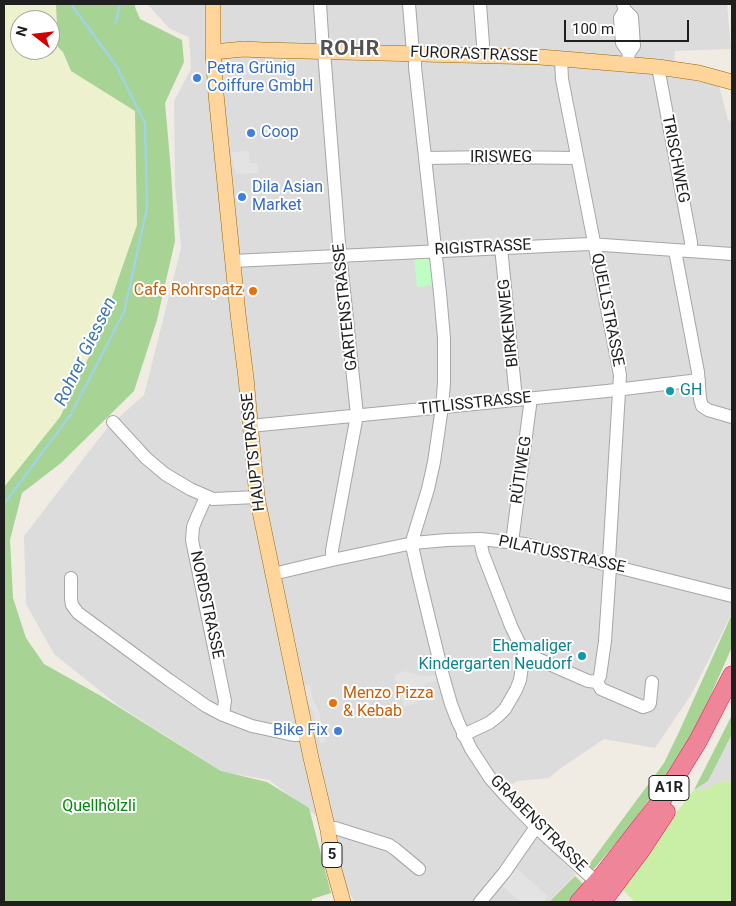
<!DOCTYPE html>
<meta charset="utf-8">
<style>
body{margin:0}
#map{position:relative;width:736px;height:906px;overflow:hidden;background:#f0ece4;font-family:Roboto,sans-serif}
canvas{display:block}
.frame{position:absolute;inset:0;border:5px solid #1f1f1f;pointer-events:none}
.north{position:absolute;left:10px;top:10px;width:50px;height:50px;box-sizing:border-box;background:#fff;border:1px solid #a5a5a5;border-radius:50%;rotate:286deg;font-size:14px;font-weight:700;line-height:20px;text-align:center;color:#1f1f1f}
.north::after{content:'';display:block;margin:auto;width:18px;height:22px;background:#ce0200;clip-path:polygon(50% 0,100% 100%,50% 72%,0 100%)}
.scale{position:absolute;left:564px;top:20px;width:125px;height:22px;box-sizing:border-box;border:2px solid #1f1f1f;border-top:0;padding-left:6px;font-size:15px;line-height:18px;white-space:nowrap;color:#1f1f1f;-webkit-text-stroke:4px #fff;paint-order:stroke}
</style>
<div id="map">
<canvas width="736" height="906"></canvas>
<div class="frame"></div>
<div class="north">N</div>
<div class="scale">100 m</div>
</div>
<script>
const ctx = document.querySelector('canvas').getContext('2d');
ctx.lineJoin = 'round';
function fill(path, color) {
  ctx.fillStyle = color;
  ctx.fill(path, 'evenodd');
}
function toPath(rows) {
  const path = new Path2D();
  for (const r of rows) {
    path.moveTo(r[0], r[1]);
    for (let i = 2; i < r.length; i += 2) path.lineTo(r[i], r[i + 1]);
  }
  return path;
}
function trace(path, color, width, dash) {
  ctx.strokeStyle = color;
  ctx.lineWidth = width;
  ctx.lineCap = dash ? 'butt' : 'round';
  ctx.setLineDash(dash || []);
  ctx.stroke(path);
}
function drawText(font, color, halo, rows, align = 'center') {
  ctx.font = font + ' Roboto,sans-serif';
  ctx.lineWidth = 4;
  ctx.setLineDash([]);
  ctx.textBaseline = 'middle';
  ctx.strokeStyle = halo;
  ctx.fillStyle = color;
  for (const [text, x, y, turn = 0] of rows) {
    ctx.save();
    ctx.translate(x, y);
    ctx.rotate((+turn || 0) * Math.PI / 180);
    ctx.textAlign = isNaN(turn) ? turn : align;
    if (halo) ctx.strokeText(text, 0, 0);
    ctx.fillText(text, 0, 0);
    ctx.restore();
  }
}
fill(toPath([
 [149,4,727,4,731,49,675,51,673,76,719,86,728,120,732,121,732,587,727,598,732,599,732,613,691,695,655,748,604,739,561,768,549,778,517,781,496,794,576,874,548,902,355,902,346,888,333,829,269,780,223,772,119,706,54,654,26,604,24,536,108,427,144,395,181,248,175,185,174,101,191,69,189,37,170,29,149,6],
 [732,734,732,782,724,781,708,789,694,790,708,781]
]), '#dddcdc');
fill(toPath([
 [4,4,56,4,58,47,63,52,71,71,135,111,137,225,97,340,60,417,4,487],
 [20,20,50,20,50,50,20,50]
]), '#eef1ce');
fill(toPath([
 [724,781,732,782,732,902,635,902,619,886,694,790,708,789,714,784]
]), '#c9efa6');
fill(toPath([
 [56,4,135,4,135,7,140,19,182,40,184,62,165,103,171,171,175,241,157,320,134,391,61,463,22,493,10,540,13,598,26,638,44,664,101,696,221,771,267,782,309,808,331,893,312,899,312,902,4,902,4,487,60,417,97,340,137,225,135,111,71,71,63,52,58,47],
 [732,614,732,647,690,742,628,829,593,870,588,866,664,763,679,732],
 [732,715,732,734,708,781,694,790],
 [575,876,602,902,549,902]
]), '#a7d395');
fill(toPath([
 [414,256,430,257,436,285,417,287]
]), '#befec3');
fill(toPath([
 [249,151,249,163,257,163,258,173,236,174,235,168,233,168,232,152],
 [406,671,415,675,427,676,437,675,438,681,429,682,417,690,421,701,404,707,394,675],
 [310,685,313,700,319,711,326,742,320,743,313,712,307,701,304,686],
 [517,869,548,896,548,897,543,902,521,902,502,886]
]), '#e3e3e3');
trace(toPath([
 [116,22,120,4],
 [4,504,71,414,124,312,147,208,145,123,117,67,71,4]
]), '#a1d3e2', 2.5);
const minor = toPath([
 [320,4,323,51],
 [409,4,413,53],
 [480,4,483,44,483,55],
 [623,4,625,10,632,17,634,46,629,53,627,64],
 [625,10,620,18,622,43,629,53],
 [324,51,339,243,357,415,332,550,332,560],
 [415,54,415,67,440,293,444,338,444,383,442,407,434,462,428,489,413,538,413,550,419,577,443,676,451,704,458,722,471,749,490,778,506,796,536,827,591,877],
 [561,59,562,79,620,375,609,559,610,568,605,641,600,676,597,682],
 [658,67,691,242,691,251],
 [425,158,494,157,577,158],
 [501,247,516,399],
 [676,250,676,256,698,372,700,399,702,406,708,410,732,417],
 [233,261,589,244,732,254],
 [113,422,146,458,165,474,190,489,213,499,257,497],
 [250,426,607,391,699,380],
 [206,497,197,517,193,527,192,540,225,701,223,715],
 [481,539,481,545,483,554,511,626,524,653,588,681,597,682,601,689,643,707,649,705,650,703,652,682],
 [512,542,531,398],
 [273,574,332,560,413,543,447,540,481,539,525,544,732,596],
 [71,578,71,599,72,605,78,613,169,680,206,706,223,715,252,726,289,734,295,735,306,734],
 [463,735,489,723,498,716,505,709,516,690,520,680,524,653],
 [328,830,335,828,389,845,395,849,419,869],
 [480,902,504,873,536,827]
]);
const major = toPath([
 [213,4,213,52,216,94,238,314,246,378,257,497,311,758,328,830,333,866,343,902],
 [213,52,244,49,263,50,540,57,658,67,699,73,732,82]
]);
const highway = toPath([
 [579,902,603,875,663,798,698,741,732,675],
 [602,902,641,850,666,812]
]);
trace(minor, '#a6a6a6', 14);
trace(major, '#9a6800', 16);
trace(highway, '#ea165d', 19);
trace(minor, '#fff', 12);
trace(major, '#ffd59b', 15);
trace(highway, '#ee8598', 18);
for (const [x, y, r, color] of [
 [197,78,5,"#3f7fe0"],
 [251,133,5,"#3f7fe0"],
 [242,197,5,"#3f7fe0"],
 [253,291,5,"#e8710a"],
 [670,391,5,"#0f9aa8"],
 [582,656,5,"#0f9aa8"],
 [333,703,5,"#e8710a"],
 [338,731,5,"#3f7fe0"]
]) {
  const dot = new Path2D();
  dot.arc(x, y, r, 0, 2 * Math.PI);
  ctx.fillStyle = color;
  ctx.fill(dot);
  trace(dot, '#fff', 2);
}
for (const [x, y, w] of [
 [669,788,40],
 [332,855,20]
]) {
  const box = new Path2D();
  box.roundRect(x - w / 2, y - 12.5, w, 25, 4);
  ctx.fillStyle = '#fff';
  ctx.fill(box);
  trace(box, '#1f1f1f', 1);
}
drawText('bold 15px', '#1f1f1f', null, [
 ["A1R",669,788],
 ["5",332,855]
]);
drawText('16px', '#1f1f1f', '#fff', [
 ["FURORASTRASSE",474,55,2],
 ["IRISWEG",501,158],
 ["TRISCHWEG",675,159,79],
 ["RIGISTRASSE",483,248,-3],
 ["GARTENSTRASSE",346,307,-96],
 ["QUELLSTRASSE",607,310,79],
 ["BIRKENWEG",509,323,-96],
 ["TITLISSTRASSE",475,404,-6],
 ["HAUPTSTRASSE",254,452,-96],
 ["RÜTIWEG",522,470,-82],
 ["PILATUSSTRASSE",562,555,12],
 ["NORDSTRASSE",206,605,78],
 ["GRABENSTRASSE",538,824,45]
]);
drawText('16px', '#366cbe', '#fff', [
 ["Petra Grünig",207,69],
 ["Coiffure GmbH",207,87],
 ["Coop",261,133],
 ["Dila Asian",252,188],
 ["Market",252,206],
 ["Bike Fix",328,731,"right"]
], 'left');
drawText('16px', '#c56008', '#fff', [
 ["Cafe Rohrspatz",243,291],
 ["Menzo Pizza",343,694,"left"],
 ["& Kebab",343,712,"left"]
], 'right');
drawText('16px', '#0d838f', '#fff', [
 ["GH",680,391],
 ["Ehemaliger",572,647,"right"],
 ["Kindergarten Neudorf",572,665,"right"]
], 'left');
drawText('16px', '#02880e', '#fff', [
 ["Quellhölzli",99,807]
]);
drawText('italic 18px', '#4077af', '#fff', [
 ["Rohrer Giessen",86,352,-64]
]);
ctx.letterSpacing = '1px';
drawText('bold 21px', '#525252', '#fff', [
 ["ROHR",350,50]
]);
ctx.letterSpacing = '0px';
</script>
